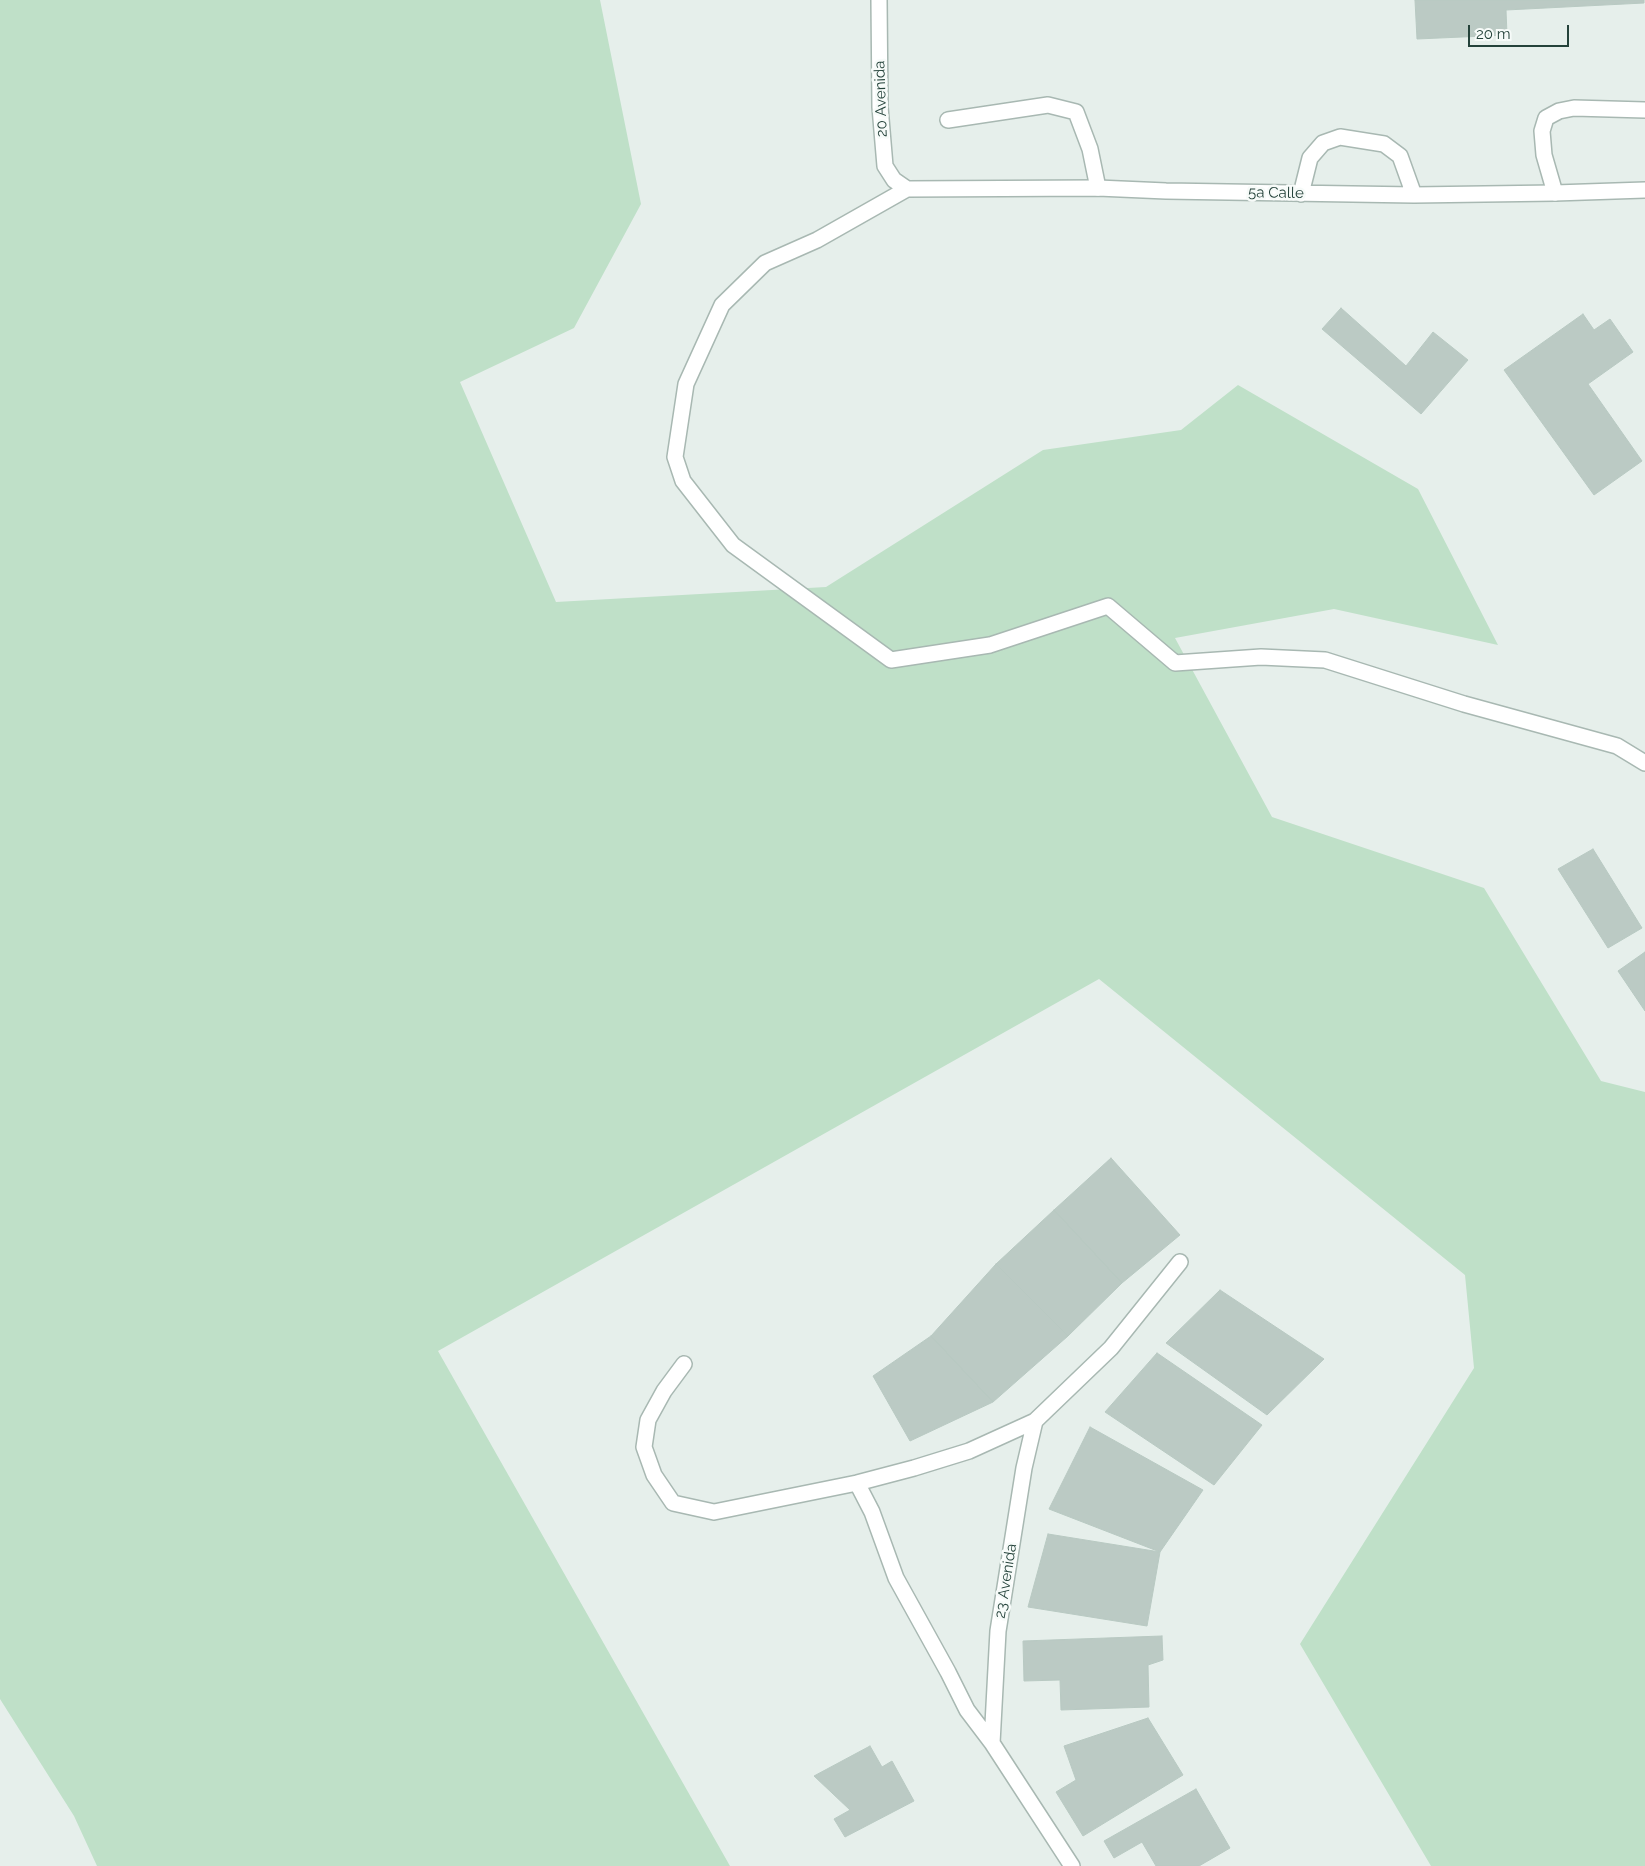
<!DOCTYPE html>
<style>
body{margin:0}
#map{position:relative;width:1645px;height:1866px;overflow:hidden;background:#e6efeb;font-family:Raleway,sans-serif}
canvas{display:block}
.scale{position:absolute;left:1468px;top:25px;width:101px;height:22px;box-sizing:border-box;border:2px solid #24423a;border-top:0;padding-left:6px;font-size:15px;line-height:18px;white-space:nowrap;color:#24423a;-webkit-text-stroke:4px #f7fbf9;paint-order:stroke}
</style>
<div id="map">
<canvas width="1645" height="1866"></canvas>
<div class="scale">20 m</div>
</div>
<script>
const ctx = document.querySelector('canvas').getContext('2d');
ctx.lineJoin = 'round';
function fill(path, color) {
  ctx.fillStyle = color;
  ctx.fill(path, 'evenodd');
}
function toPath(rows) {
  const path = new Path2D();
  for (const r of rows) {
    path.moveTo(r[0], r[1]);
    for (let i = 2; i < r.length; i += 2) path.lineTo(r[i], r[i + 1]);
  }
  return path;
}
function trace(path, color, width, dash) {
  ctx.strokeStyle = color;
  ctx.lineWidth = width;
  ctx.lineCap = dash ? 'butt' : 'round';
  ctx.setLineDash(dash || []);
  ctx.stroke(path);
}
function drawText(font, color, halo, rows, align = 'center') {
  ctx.font = font + ' Raleway,sans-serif';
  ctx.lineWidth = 5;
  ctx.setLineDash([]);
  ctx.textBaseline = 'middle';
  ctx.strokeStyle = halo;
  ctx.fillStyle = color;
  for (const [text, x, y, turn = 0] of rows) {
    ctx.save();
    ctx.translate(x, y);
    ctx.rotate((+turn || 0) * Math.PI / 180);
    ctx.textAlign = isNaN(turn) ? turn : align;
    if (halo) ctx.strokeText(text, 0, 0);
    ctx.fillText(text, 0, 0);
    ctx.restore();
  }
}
fill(toPath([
 [0,0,600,0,641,204,574,328,460,382,556,602,826,587,1043,450,1181,430,1238,385,1418,489,1498,645,1334,609,1175,638,1272,817,1484,888,1601,1081,1645,1092,1645,1866,1431,1866,1300,1644,1474,1368,1465,1275,1099,979,438,1351,730,1866,97,1866,74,1816,0,1699]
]), '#bfe0c8');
const building = toPath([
 [1415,0,1644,0,1644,3,1506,10,1507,35,1417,39,1415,0],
 [1341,308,1406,366,1433,332,1468,360,1421,414,1322,329,1341,308],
 [1583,314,1594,330,1610,319,1633,352,1588,384,1642,461,1594,495,1504,370,1583,314],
 [1593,849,1642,928,1608,948,1558,869,1593,849],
 [1645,952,1645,1011,1618,971,1645,952],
 [1111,1158,1180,1235,1122,1283,1054,1210,1111,1158],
 [1054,1210,1122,1283,1068,1336,996,1264,1054,1210],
 [996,1264,1068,1336,993,1402,931,1336,996,1264],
 [1220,1290,1324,1359,1267,1415,1166,1343,1220,1290],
 [931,1336,993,1402,910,1441,873,1376,931,1336],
 [1157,1353,1262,1425,1214,1485,1105,1412,1157,1353],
 [1090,1427,1203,1490,1160,1552,1049,1509,1090,1427],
 [1048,1534,1160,1552,1147,1626,1028,1607,1048,1534],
 [1162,1636,1163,1660,1148,1665,1149,1707,1061,1710,1060,1680,1024,1681,1023,1641,1162,1636],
 [1148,1718,1183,1775,1083,1836,1056,1792,1076,1780,1064,1746,1148,1718],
 [870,1746,882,1767,892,1761,914,1801,845,1837,834,1819,850,1810,814,1776,870,1746],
 [1196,1789,1230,1848,1199,1866,1156,1866,1142,1842,1114,1858,1104,1841,1196,1789]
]);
fill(building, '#bbcac4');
trace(building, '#b8c9c2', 1);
const service = toPath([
 [948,120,1048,105,1076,112,1090,149,1098,188],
 [1555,193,1544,155,1542,131,1546,118,1559,111,1574,108,1645,110]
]);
const minor = toPath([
 [879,0,880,107,885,166,894,180,907,189],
 [907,189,817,240,765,263,722,305,686,384,675,457,683,481,733,545,891,660,990,645,1108,606,1175,663,1261,657,1325,660,1464,704,1617,746,1645,763],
 [907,189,1098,188,1166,191,1414,195,1555,193,1645,190],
 [1301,194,1310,158,1323,143,1340,137,1384,144,1400,156,1414,195],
 [684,1364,664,1391,648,1420,644,1447,654,1475,673,1503,714,1512,857,1483,914,1468,969,1451,1035,1421],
 [857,1483,872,1512,896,1578,948,1672,967,1710,992,1743],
 [1072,1866,992,1743,998,1631,1024,1468,1035,1421,1111,1348,1180,1262]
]);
trace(service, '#a8b8b2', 18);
trace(minor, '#a8b8b2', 18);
trace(service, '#fff', 15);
trace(minor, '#fff', 15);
drawText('15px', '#24423a', '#f7fbf9', [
 ["20 Avenida",881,99,-92],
 ["5a Calle",1276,193,1],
 ["23 Avenida",1006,1581,-81]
]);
</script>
